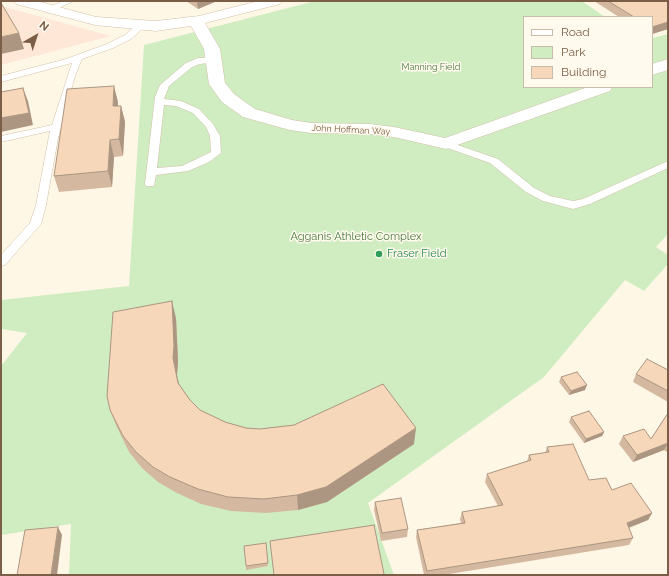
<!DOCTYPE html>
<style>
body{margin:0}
#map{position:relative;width:669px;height:576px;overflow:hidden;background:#fef7e5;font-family:Raleway,sans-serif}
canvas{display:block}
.frame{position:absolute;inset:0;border:2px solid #7a5e47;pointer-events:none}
.legend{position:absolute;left:523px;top:16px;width:130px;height:72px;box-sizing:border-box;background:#fffaed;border:1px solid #cabcab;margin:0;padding:5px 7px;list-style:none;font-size:12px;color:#7a5e47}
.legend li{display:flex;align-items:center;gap:8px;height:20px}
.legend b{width:20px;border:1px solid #cabcab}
.north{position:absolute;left:16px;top:16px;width:40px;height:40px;-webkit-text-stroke:3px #fffaed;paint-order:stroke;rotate:39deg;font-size:11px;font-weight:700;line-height:16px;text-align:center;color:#7a5e47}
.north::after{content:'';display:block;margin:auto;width:14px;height:18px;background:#7a5e47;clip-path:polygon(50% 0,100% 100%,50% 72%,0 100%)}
</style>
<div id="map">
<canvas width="669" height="576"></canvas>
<div class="frame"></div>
<ul class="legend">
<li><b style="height:5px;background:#fff"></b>Road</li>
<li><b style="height:11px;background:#d0edc2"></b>Park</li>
<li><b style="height:11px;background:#f6d7ba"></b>Building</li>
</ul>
<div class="north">N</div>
</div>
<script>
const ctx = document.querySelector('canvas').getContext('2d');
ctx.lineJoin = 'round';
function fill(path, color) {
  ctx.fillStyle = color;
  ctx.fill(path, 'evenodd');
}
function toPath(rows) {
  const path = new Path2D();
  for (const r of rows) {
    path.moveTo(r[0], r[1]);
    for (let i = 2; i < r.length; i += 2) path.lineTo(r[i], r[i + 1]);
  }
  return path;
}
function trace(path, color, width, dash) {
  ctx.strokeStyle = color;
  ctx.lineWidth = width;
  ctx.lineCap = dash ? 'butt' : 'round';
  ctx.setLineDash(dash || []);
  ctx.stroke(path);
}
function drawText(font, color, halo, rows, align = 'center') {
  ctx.font = font + ' Raleway,sans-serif';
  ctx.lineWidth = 3;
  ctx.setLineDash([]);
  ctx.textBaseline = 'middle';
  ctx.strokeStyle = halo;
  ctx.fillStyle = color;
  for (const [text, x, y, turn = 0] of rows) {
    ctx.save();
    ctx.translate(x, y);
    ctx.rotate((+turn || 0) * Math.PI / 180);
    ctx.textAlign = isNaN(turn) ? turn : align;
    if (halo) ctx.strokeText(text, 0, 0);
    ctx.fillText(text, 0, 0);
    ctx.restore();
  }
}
fill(toPath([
 [1,6,111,36,1,65]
]), '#ffe7d8');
fill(toPath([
 [315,1,582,1,605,17,524,17,524,87,652,87,652,38,668,34,668,234,656,247,668,255,668,264,644,291,625,280,544,377,368,503,394,575,69,575,71,524,1,535,1,366,27,333,1,329,1,300,129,286,144,45]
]), '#d0edc2');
const service = toPath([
 [63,1,74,1,52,11,45,9,63,1],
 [138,24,145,26,131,39,113,48,82,59,75,76,58,138,46,205,41,224,5,265,1,266,1,255,30,223,36,205,50,131,1,142,1,136,52,125,72,63,1,82,1,76,66,59,107,44,125,35,138,24],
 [213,57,217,60,216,62,200,64,192,67,169,86,164,99,181,101,199,109,213,124,220,136,221,153,209,162,188,171,156,175,154,186,146,186,145,184,155,97,160,85,186,63,198,58,213,57],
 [164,105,176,106,193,113,206,127,210,136,211,152,182,166,157,168,164,105],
 [446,141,498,159,534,188,550,196,573,201,583,199,668,161,668,168,590,204,573,209,543,201,526,192,490,163,442,146,441,144,442,142,446,141]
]);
const minor = toPath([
 [14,1,37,1,96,17,156,21,199,16,258,1,282,1,280,4,205,23,220,49,225,83,234,94,255,109,292,120,311,123,370,124,394,127,445,138,588,87,612,87,610,91,446,149,394,137,370,134,311,133,290,130,243,117,222,102,209,84,204,49,191,26,156,31,95,25,16,4,14,1],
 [668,59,668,70,652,75,652,64,668,59]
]);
trace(service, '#d1bfa9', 1);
trace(minor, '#d1bfa9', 1);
fill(service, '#fff');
fill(minor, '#fff');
fill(toPath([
 [186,1,217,1,198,9],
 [594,1,668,1,668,29,652,34,652,17,619,17],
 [118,102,118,106,121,106,125,122,123,156,114,157,112,187,59,192,54,176],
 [176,318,178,362,177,375,179,384,190,400,200,410,225,422,246,428,414,444,327,502,298,510,266,513,231,511,201,504,175,492,158,482,142,468,129,452,116,425,110,410],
 [668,370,668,402,633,382,636,374],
 [561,377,585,390,569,395,559,382],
 [668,413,668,453,664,450,633,462,619,444,623,436,651,439],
 [571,417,604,432,602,436,584,443,569,422],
 [547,447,589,480,612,490,652,513,648,520,629,528,633,538,629,545,443,575,424,575,416,537,417,530,461,523,460,519,462,512,498,506,485,482,487,474,527,461,529,455,545,453],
 [375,502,408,529,407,537,381,541,374,510],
 [266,543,268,566,246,570,246,566]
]), '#d4b9a0');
fill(toPath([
 [197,1,217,1,198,9],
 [668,22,668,29,652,34,652,27],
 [19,33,24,49,1,54,1,37],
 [114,86,118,102,117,122,113,106],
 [23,88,28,101,33,125,1,132,1,118],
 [121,106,125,122,123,156,119,139],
 [110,140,114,157,112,187,108,171],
 [172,301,176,318,178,362,177,375,182,399,173,358],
 [587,385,585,390,569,395,571,391],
 [416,428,414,444,327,502,298,510,297,495],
 [604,432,602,436,584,443,586,439],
 [668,443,664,450,633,462,637,455],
 [652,513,648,520,622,530,627,523],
 [58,527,62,535,57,575,51,575]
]), '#ac9682');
const building = toPath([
 [608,1,668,1,668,22,652,27,652,17,634,17,608,1],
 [1,3,19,33,1,37,1,3],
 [114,86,113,106,121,106,119,139,110,140,108,171,54,176,67,89,114,86],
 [23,88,29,113,1,118,1,92,23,88],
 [172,301,174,346,173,358,178,383,190,400,200,410,225,422,246,428,260,429,294,425,383,384,416,428,326,487,297,495,264,499,228,497,198,489,170,477,153,467,136,452,123,436,110,410,107,396,113,312,172,301],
 [647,359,668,370,668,391,636,374,647,359],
 [577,372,587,385,571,391,561,377,577,372],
 [589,411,604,432,586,439,571,417,589,411],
 [668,413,668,443,637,455,623,436,644,429,651,439,668,413],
 [573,444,589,480,606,478,612,490,631,483,652,513,627,523,633,538,427,571,417,530,465,523,462,512,503,505,487,474,531,460,529,455,549,452,547,447,573,444],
 [401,498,408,529,382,533,375,502,401,498],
 [374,525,384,574,381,575,274,575,270,541,374,525],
 [58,527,51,575,17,575,25,530,58,527],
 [266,543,268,563,246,566,244,546,266,543]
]);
fill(building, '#f6d7ba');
trace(building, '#ac9682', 1);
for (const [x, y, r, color] of [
 [379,254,4,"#2e9e5b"]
]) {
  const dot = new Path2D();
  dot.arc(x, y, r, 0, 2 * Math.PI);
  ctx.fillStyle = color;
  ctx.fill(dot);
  trace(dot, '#fffaed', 1.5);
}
drawText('9px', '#487a3c', '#fffaed', [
 ["Manning Field",431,67]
]);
drawText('9px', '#7a5e47', '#fffaed', [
 ["John Hoffman Way",351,130,3]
]);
drawText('11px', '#487a3c', '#fffaed', [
 ["Agganis Athletic Complex",356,237]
]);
drawText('11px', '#27864d', '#fffaed', [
 ["Fraser Field",387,254]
], 'left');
</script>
